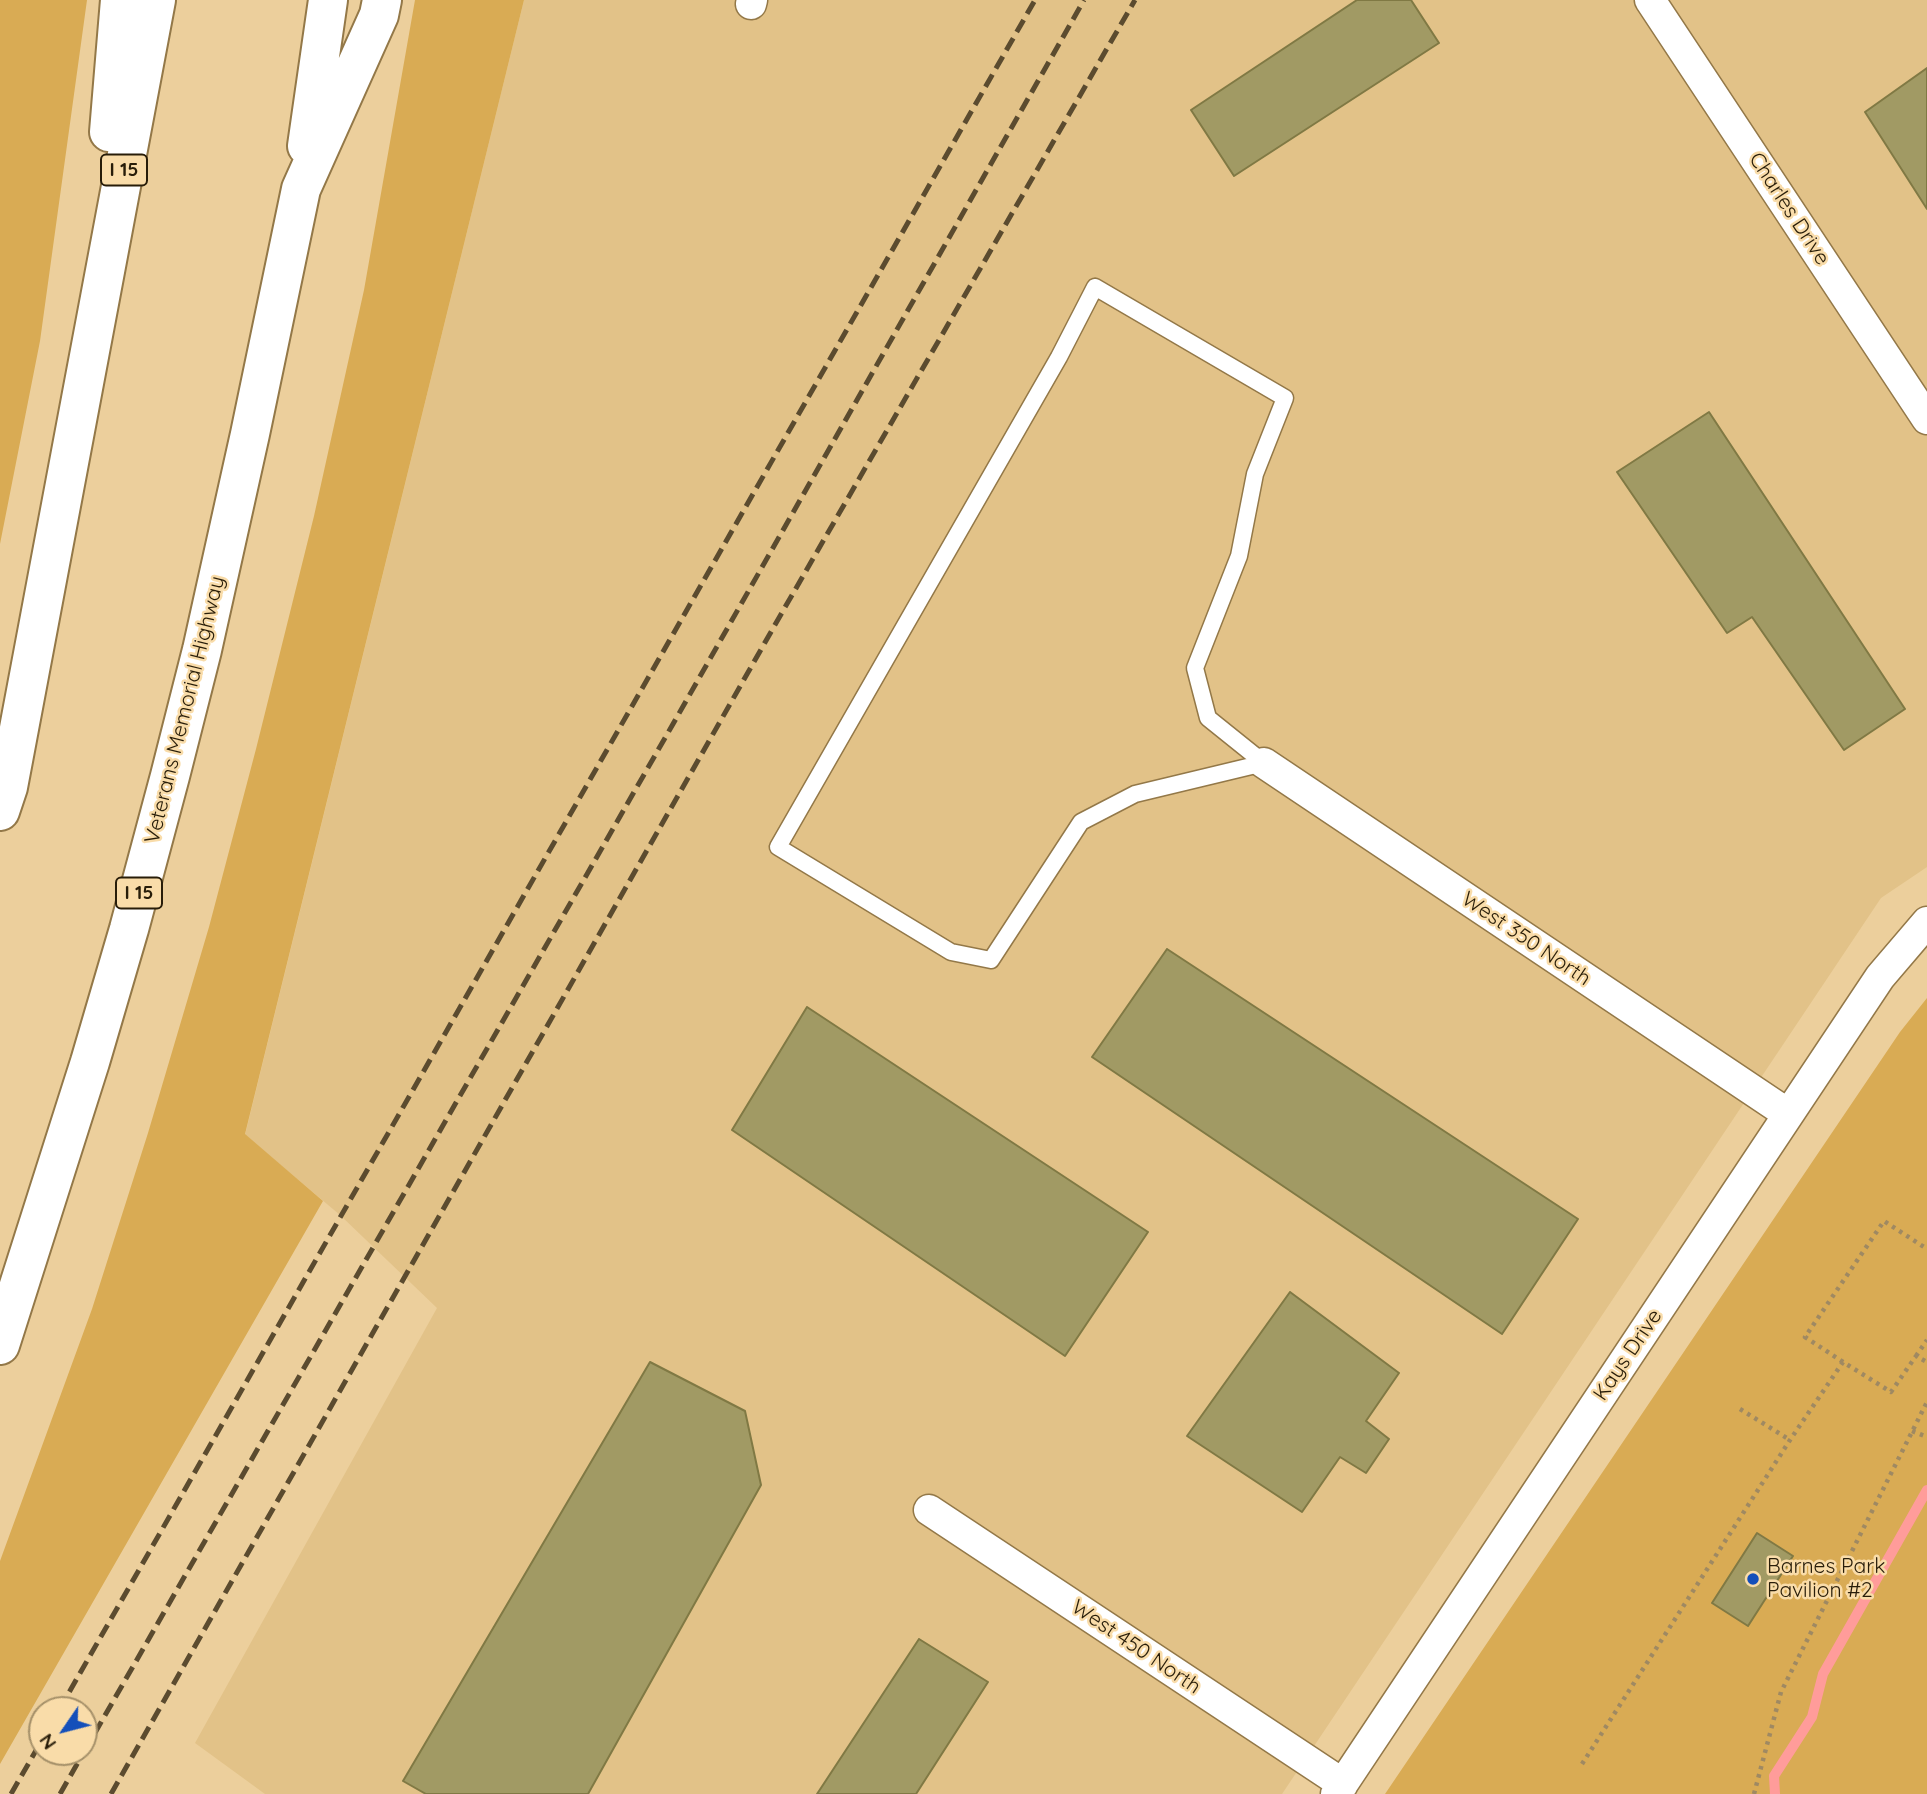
<!DOCTYPE html>
<style>
body{margin:0}
#map{position:relative;width:1927px;height:1794px;overflow:hidden;background:#eccf9c;font-family:Quicksand,sans-serif}
canvas{display:block}
.north{position:absolute;left:28px;top:1696px;width:70px;height:70px;box-sizing:border-box;background:#f9dca9;border:2px solid #a59069;border-radius:50%;rotate:235deg;font-size:19px;font-weight:700;line-height:28px;text-align:center;color:#281d09}
.north::after{content:'';display:block;margin:auto;width:24px;height:32px;background:#144fba;clip-path:polygon(50% 0,100% 100%,50% 72%,0 100%)}
</style>
<div id="map">
<canvas width="1927" height="1794"></canvas>
<div class="north">N</div>
</div>
<script>
const ctx = document.querySelector('canvas').getContext('2d');
ctx.lineJoin = 'round';
function fill(path, color) {
  ctx.fillStyle = color;
  ctx.fill(path, 'evenodd');
}
function toPath(rows) {
  const path = new Path2D();
  for (const r of rows) {
    path.moveTo(r[0], r[1]);
    for (let i = 2; i < r.length; i += 2) path.lineTo(r[i], r[i + 1]);
  }
  return path;
}
function trace(path, color, width, dash) {
  ctx.strokeStyle = color;
  ctx.lineWidth = width;
  ctx.lineCap = dash ? 'butt' : 'round';
  ctx.setLineDash(dash || []);
  ctx.stroke(path);
}
function drawText(font, color, halo, rows, align = 'center') {
  ctx.font = font + ' Quicksand,sans-serif';
  ctx.lineWidth = 5;
  ctx.setLineDash([]);
  ctx.textBaseline = 'middle';
  ctx.strokeStyle = halo;
  ctx.fillStyle = color;
  for (const [text, x, y, turn = 0] of rows) {
    ctx.save();
    ctx.translate(x, y);
    ctx.rotate((+turn || 0) * Math.PI / 180);
    ctx.textAlign = isNaN(turn) ? turn : align;
    if (halo) ctx.strokeText(text, 0, 0);
    ctx.fillText(text, 0, 0);
    ctx.restore();
  }
}
fill(toPath([
 [524,0,1927,0,1927,867,1881,898,1282,1794,265,1794,195,1743,437,1308,340,1215,245,1135]
]), '#e2c288');
fill(toPath([
 [0,0,87,0,40,341,0,544],
 [415,0,524,0,245,1134,323,1201,0,1764,0,1561,92,1309,148,1133,209,927,256,749,314,516,364,290],
 [1927,998,1927,1794,1385,1794,1900,1032]
]), '#d9ab54');
trace(toPath([
 [1775,1794,1774,1776,1812,1717,1823,1674,1927,1490]
]), '#ff9c9a', 10);
const building = toPath([
 [1357,0,1411,0,1439,43,1234,176,1191,110,1357,0],
 [1927,68,1927,209,1865,112,1927,68],
 [1709,412,1905,709,1844,750,1752,617,1727,633,1617,472,1709,412],
 [1167,949,1578,1219,1502,1334,1092,1057,1167,949],
 [807,1007,1148,1232,1065,1356,732,1130,807,1007],
 [1290,1292,1399,1373,1366,1421,1389,1439,1366,1473,1340,1457,1302,1512,1187,1436,1290,1292],
 [650,1362,745,1411,761,1485,588,1794,426,1794,403,1781,650,1362],
 [1757,1533,1793,1556,1748,1626,1712,1603,1757,1533],
 [919,1639,988,1682,916,1794,817,1794,919,1639]
]);
fill(building, '#a19a64');
trace(building, '#807944', 2);
const service = toPath([
 [1095,287,1285,398,1255,474,1239,556,1195,668,1208,718,1264,763,1135,794,1081,822,991,960,951,952,778,847,1059,357,1095,287]
]);
const minor = toPath([
 [1650,0,1927,419],
 [751,4,752,0],
 [1264,763,1788,1114],
 [929,1510,1343,1784],
 [1336,1794,1880,977,1927,922]
]);
const motorway = toPath([
 [109,132,120,0],
 [307,146,328,0],
 [0,811,8,787,156,0],
 [0,1345,90,1062,129,929,170,776,202,650,250,434,301,189,379,15,382,0]
]);
trace(service, '#937848', 19);
trace(minor, '#937848', 33);
trace(motorway, '#937848', 42);
trace(toPath([
 [1916,1356,1927,1340],
 [1843,1362,1805,1337,1884,1221,1927,1249],
 [1740,1409,1790,1440],
 [1912,1431,1927,1437],
 [1582,1764,1790,1440,1843,1362,1891,1392,1916,1356,1927,1362],
 [1754,1794,1781,1692,1927,1402]
]), '#9f8962', 4.5, [3.5, 5]);
trace(service, '#fff', 16);
trace(minor, '#fff', 30);
trace(motorway, '#fff', 38);
trace(toPath([
 [59,1710,1035,0],
 [84,1752,673,724,1084,0],
 [11,1794,42,1740],
 [60,1794,84,1752],
 [111,1794,784,609,1135,0]
]), '#5b4b2f', 5, [14, 7]);
for (const [x, y, r, color] of [
 [1753,1579,7,"#144fba"]
]) {
  const dot = new Path2D();
  dot.arc(x, y, r, 0, 2 * Math.PI);
  ctx.fillStyle = color;
  ctx.fill(dot);
  trace(dot, '#f9dca9', 2.5);
}
for (const [x, y, w] of [
 [124,170,46],
 [139,893,46]
]) {
  const box = new Path2D();
  box.roundRect(x - w / 2, y - 15.5, w, 31, 5);
  ctx.fillStyle = '#f9dca9';
  ctx.fill(box);
  trace(box, '#281d09', 2);
}
drawText('bold 19px', '#281d09', null, [
 ["I 15",124,170],
 ["I 15",139,893]
]);
drawText('21px', '#281d09', '#f9dca9', [
 ["Charles Drive",1789,209,57],
 ["Veterans Memorial Highway",185,710,-76],
 ["West 350 North",1526,939,34],
 ["Kays Drive",1628,1355,-56],
 ["West 450 North",1136,1647,34]
]);
drawText('21px', '#281d09', '#f9dca9', [
 ["Barnes Park",1767,1567],
 ["Pavilion #2",1767,1591]
], 'left');
</script>
